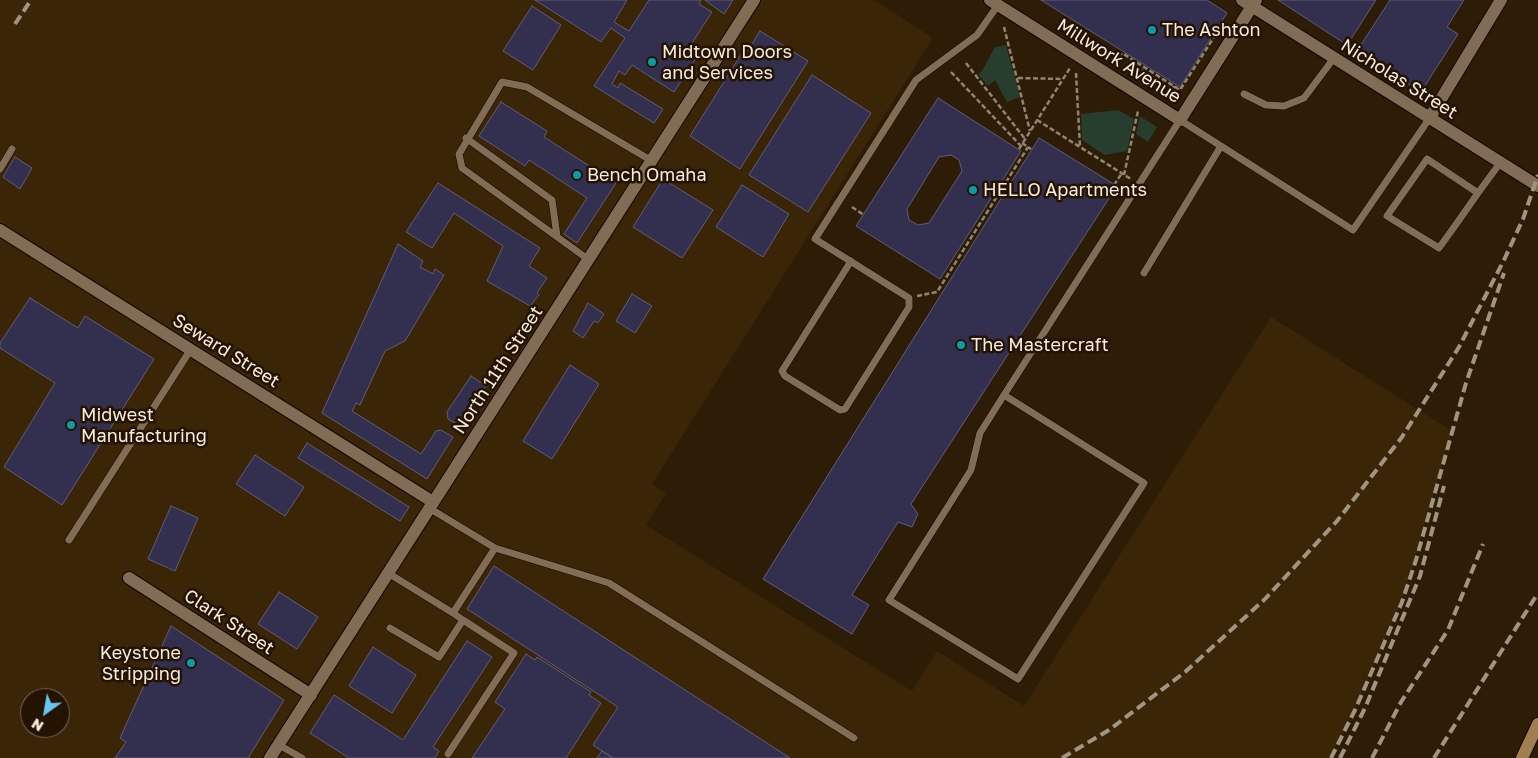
<!DOCTYPE html>
<style>
body{margin:0}
#map{position:relative;width:1538px;height:758px;overflow:hidden;background:#2e1d06;font-family:"Golos Text",sans-serif}
canvas{display:block}
.north{position:absolute;left:20px;top:688px;width:50px;height:50px;box-sizing:border-box;background:#241300;border:1px solid #796a59;border-radius:50%;rotate:212deg;font-size:14px;font-weight:700;line-height:20px;text-align:center;color:#f8ecdf}
.north::after{content:'';display:block;margin:auto;width:18px;height:22px;background:#68c4f0;clip-path:polygon(50% 0,100% 100%,50% 72%,0 100%)}
</style>
<div id="map">
<canvas width="1538" height="758"></canvas>
<div class="north">N</div>
</div>
<script>
const ctx = document.querySelector('canvas').getContext('2d');
ctx.lineJoin = 'round';
function fill(path, color) {
  ctx.fillStyle = color;
  ctx.fill(path, 'evenodd');
}
function toPath(rows) {
  const path = new Path2D();
  for (const r of rows) {
    path.moveTo(r[0], r[1]);
    for (let i = 2; i < r.length; i += 2) path.lineTo(r[i], r[i + 1]);
  }
  return path;
}
function trace(path, color, width, dash) {
  ctx.strokeStyle = color;
  ctx.lineWidth = width;
  ctx.lineCap = dash ? 'butt' : 'round';
  ctx.setLineDash(dash || []);
  ctx.stroke(path);
}
function drawText(font, color, halo, rows, align = 'center') {
  ctx.font = font + ' "Golos Text",sans-serif';
  ctx.lineWidth = 5;
  ctx.setLineDash([]);
  ctx.textBaseline = 'middle';
  ctx.strokeStyle = halo;
  ctx.fillStyle = color;
  for (const [text, x, y, turn = 0] of rows) {
    ctx.save();
    ctx.translate(x, y);
    ctx.rotate((+turn || 0) * Math.PI / 180);
    ctx.textAlign = isNaN(turn) ? turn : align;
    if (halo) ctx.strokeText(text, 0, 0);
    ctx.fillText(text, 0, 0);
    ctx.restore();
  }
}
fill(toPath([
 [0,0,874,0,933,38,652,484,666,493,646,525,912,691,937,651,1024,706,1271,317,1452,431,1402,602,1355,710,1330,758,0,758],
 [30,698,60,698,60,728,30,728]
]), '#3a2507');
fill(toPath([
 [1006,45,1020,97,1007,102,995,80,988,86,978,74,982,71,995,47],
 [1118,110,1134,119,1127,151,1105,155,1082,140,1081,114],
 [1140,116,1157,127,1148,142,1136,134]
]), '#273e2f');
const building = toPath([
 [535,0,627,0,614,22,629,31,649,0,701,0,699,4,712,12,685,54,695,60,674,92,632,65,625,75,619,71,612,84,618,88,620,83,663,109,654,123,594,86,625,38,611,28,601,42,535,0],
 [705,0,733,0,724,14,705,0],
 [1041,0,1207,0,1227,13,1180,87,1041,0],
 [1278,0,1376,0,1347,45,1278,0],
 [1390,0,1464,0,1447,27,1458,34,1421,92,1357,51,1390,0],
 [532,6,561,25,533,70,503,51,532,6],
 [760,31,808,61,740,169,690,136,744,50,747,52,760,31],
 [812,75,871,113,808,212,749,175,812,75],
 [938,98,1021,151,940,279,856,226,938,98],
 [951,155,959,160,962,171,929,223,918,225,909,220,907,209,939,157,951,155],
 [501,102,547,131,544,137,616,183,577,243,564,234,587,198,529,160,525,166,479,136,501,102],
 [1039,138,1117,186,911,504,918,514,912,527,898,522,852,595,869,605,852,634,763,579,1039,138],
 [15,157,32,168,20,189,3,177,15,157],
 [663,179,713,210,682,258,633,227,663,179],
 [438,183,540,248,529,266,547,278,537,293,539,295,530,306,487,281,503,246,454,213,432,248,406,232,438,183],
 [742,185,789,214,763,257,716,227,742,185],
 [398,244,423,261,420,267,433,274,435,269,444,275,405,341,385,351,360,405,356,403,352,411,421,454,436,431,441,430,453,437,427,479,322,413,398,244],
 [632,294,652,306,635,333,616,321,632,294],
 [30,298,78,328,85,316,154,359,62,505,4,467,55,383,0,348,0,343,30,298],
 [588,303,604,314,598,323,594,321,583,338,573,331,588,303],
 [570,365,599,384,552,459,523,441,570,365],
 [471,376,486,386,460,426,448,419,447,412,471,376],
 [307,443,409,507,400,521,298,458,307,443],
 [255,455,304,487,285,516,236,484,255,455],
 [171,506,198,518,175,571,148,559,171,506],
 [494,566,790,758,613,758,593,745,618,707,467,609,494,566],
 [279,592,318,617,297,649,258,624,279,592],
 [171,626,284,700,248,758,115,758,126,742,120,738,171,626],
 [467,641,492,657,433,747,439,751,435,758,349,758,310,733,334,695,403,740,467,641],
 [373,647,416,675,392,713,349,686,373,647],
 [526,654,535,660,537,657,591,692,589,695,601,703,566,758,472,758,505,709,495,702,526,654],
 [602,751,613,758,597,758,602,751]
]);
fill(building, '#332f4e');
trace(building, '#605d79', 1);
const service = toPath([
 [1244,94,1266,105,1284,106,1304,98,1334,58],
 [466,138,552,200,557,236],
 [0,169,12,149],
 [1478,193,1427,159,1387,216,1439,248,1457,223,1478,193,1500,163],
 [589,260,462,168,459,154,502,82,527,87,652,161],
 [851,261,782,371,785,376,840,410,845,409,909,307,909,298,815,239,916,80,977,35,998,5],
 [1144,273,1221,146],
 [1004,395,1144,483,1018,679,889,600,971,470,980,433,1004,395,1180,120,1353,230,1429,119],
 [69,540,191,349],
 [495,548,609,583,854,738],
 [388,573,453,613,495,548,429,508],
 [390,628,439,657,463,620,453,613],
 [279,745,302,758],
 [448,754,514,653,463,620]
]);
const minor = toPath([
 [990,0,1180,120,1256,0],
 [0,230,433,502],
 [129,578,311,695]
]);
const tertiary = toPath([
 [1242,0,1538,186],
 [1429,119,1501,0],
 [270,758,754,0]
]);
const secondary = toPath([
 [1522,758,1538,724]
]);
trace(service, '#150600', 8);
trace(minor, '#150600', 14);
trace(tertiary, '#150600', 14);
trace(secondary, '#150600', 14);
trace(toPath([
 [1004,27,1030,131],
 [1119,57,1122,53,1180,90,1218,31],
 [1134,61,1132,64,1162,82,1159,87],
 [966,63,1025,139],
 [951,72,1021,146],
 [1076,73,1080,147],
 [1018,78,1063,79],
 [1161,83,1172,90,1174,86],
 [1037,120,1131,179],
 [1022,143,1031,149],
 [1019,149,1070,68],
 [1124,175,1138,111],
 [1114,185,1122,173],
 [852,207,864,215],
 [917,296,937,292,1028,147]
]), '#928472', 2.5, [5, 2.5]);
trace(service, '#816c55', 7);
trace(minor, '#816c55', 12);
trace(tertiary, '#816c55', 12);
trace(secondary, '#a07e4f', 12);
trace(toPath([
 [15,24,31,0],
 [1062,758,1109,730,1185,672,1264,600,1337,521,1402,437,1459,347,1504,260,1523,219,1538,175],
 [1331,758,1355,710,1402,602,1416,560,1466,383,1504,273],
 [1340,758,1365,708,1420,576,1444,486],
 [1372,758,1401,702,1448,630,1483,544],
 [1434,758,1538,593]
]), '#a29482', 4, [10, 5]);
for (const [x, y, r, color] of [
 [1152,30,5,"#0f9aa8"],
 [652,62,5,"#0f9aa8"],
 [577,175,5,"#0f9aa8"],
 [973,190,5,"#0f9aa8"],
 [961,345,5,"#0f9aa8"],
 [71,425,5,"#0f9aa8"],
 [191,663,5,"#0f9aa8"]
]) {
  const dot = new Path2D();
  dot.arc(x, y, r, 0, 2 * Math.PI);
  ctx.fillStyle = color;
  ctx.fill(dot);
  trace(dot, '#241300', 2);
}
drawText('18px', '#f8ecdf', '#241300', [
 ["The Ashton",1162,30],
 ["Midtown Doors",662,52],
 ["and Services",662,73],
 ["Bench Omaha",587,175],
 ["HELLO Apartments",983,190],
 ["The Mastercraft",971,345],
 ["Midwest",81,415],
 ["Manufacturing",81,436],
 ["Keystone",181,653,"right"],
 ["Stripping",181,674,"right"]
], 'left');
drawText('18px', '#f8ecdf', '#241300', [
 ["Millwork Avenue",1119,61,32],
 ["Nicholas Street",1399,79,32],
 ["Seward Street",226,351,32],
 ["North 11th Street",498,370,-57],
 ["Clark Street",229,622,33]
]);
</script>
